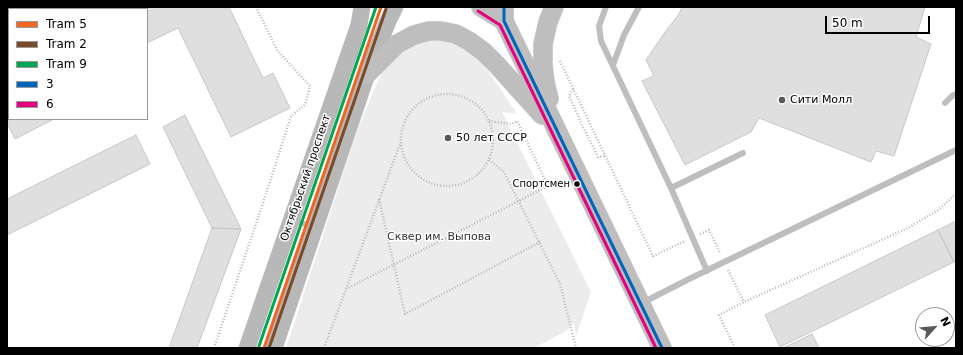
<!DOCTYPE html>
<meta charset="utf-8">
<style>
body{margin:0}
#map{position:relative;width:963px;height:355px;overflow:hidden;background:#fff;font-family:"DejaVu Sans",sans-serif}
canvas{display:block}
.frame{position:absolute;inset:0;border:8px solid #000;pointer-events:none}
.legend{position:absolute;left:8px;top:8px;width:140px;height:112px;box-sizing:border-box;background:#fff;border:1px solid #999;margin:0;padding:5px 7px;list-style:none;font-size:12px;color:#000}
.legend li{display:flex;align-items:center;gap:8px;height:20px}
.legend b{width:20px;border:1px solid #999}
.north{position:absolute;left:915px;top:307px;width:40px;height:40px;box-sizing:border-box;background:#fff;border:1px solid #999;border-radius:50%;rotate:63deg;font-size:11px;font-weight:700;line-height:16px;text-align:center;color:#000}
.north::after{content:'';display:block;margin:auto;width:14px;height:18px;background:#595959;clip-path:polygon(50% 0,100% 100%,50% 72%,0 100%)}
.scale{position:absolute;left:825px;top:16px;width:105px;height:18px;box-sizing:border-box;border:2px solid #000;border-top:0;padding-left:5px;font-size:12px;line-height:14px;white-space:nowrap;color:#000;-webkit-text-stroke:3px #fff;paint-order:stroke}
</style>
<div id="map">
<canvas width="963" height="355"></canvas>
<div class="frame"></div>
<ul class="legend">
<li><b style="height:5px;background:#f26522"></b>Tram 5</li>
<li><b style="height:5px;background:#7a4b2a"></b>Tram 2</li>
<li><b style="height:5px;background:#00a651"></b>Tram 9</li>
<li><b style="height:5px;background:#0065bd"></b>3</li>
<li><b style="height:5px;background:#e5007d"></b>6</li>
</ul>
<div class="north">N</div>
<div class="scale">50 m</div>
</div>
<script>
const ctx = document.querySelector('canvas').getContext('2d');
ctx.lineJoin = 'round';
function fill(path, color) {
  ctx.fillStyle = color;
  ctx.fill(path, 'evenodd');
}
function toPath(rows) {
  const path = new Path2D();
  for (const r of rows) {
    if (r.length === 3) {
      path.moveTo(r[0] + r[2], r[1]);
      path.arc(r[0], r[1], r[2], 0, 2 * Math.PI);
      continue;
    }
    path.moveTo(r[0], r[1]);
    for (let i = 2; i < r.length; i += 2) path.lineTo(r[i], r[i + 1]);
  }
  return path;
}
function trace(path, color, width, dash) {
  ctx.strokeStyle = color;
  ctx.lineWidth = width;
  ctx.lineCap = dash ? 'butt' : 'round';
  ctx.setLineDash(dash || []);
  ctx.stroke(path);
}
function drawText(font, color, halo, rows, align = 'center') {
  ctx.font = font + ' "DejaVu Sans",sans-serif';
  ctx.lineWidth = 3;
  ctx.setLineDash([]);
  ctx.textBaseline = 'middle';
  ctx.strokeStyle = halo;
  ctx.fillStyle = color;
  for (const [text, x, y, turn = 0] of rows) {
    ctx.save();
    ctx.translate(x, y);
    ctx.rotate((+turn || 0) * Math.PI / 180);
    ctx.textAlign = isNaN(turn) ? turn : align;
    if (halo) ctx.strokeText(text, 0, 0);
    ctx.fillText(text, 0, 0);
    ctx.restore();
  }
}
fill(toPath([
 [437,37,455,41,475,54,491,75,517,114,502,112,591,292,576,336,574,323,566,331,534,348,286,348,358,128,378,81,388,63,401,48]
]), '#ececec');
const building = toPath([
 [119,7,229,7,263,78,273,73,290,108,231,137,178,28,147,43,147,9,114,9,119,7],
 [682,7,925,7,916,37,931,44,894,156,876,151,871,162,759,118,751,132,685,165,642,81,654,76,646,60,665,32,679,14,682,7],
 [9,49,9,119,54,119,15,139,7,123,7,50,9,49],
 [185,115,241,229,212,228,163,127,185,115],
 [136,135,150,164,7,235,7,199,136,135],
 [956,221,956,261,954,262,938,230,956,221],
 [212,228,241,229,197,348,169,348,212,228],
 [938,230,954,262,780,347,765,315,938,230],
 [812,334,819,348,783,348,812,334]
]);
fill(building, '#dfdfdf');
trace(building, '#c7c7c7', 1);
const primary = toPath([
 [481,7,504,21],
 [504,7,504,21,662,348],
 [367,74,397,44,414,35,429,31,441,31,456,34,469,41,484,52,497,65,542,115],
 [549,99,545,82,543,65,543,44,548,22,554,7]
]);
trace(primary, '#dbdbdb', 20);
trace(toPath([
 [52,9,56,7],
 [7,32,9,31],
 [560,61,653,256,685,241],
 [573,89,569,96,583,127,598,157,605,156],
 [447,140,46],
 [489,160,504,172,560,284,576,348],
 [379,199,405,314,540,242],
 [700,234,709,230,720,253],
 [728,270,744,302],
 [346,289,548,186,517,121,512,124,489,121],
 [214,348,263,203,291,116,305,105,310,86,277,50,256,7],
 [324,348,400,144],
 [735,348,719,315,744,302,908,228,938,210,956,194]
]), '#b9b9b9', 2.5, [1, 2]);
trace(toPath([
 [606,7,599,26,601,41,671,188,707,271],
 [613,65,624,35,639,7],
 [945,103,952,96,956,94],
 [671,188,743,153],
 [292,220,314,227],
 [642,303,689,279,956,150]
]), '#bebebe', 6);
trace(toPath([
 [247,348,359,25,362,7],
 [274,348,367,74,388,21,395,7]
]), '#b8b8b8', 17);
trace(primary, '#bebebe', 19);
trace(toPath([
 [504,7,504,21,662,348]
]), '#0065bd', 3);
trace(toPath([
 [478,11,500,25,656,348]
]), '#e5007d', 3);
trace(toPath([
 [264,348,381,7]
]), '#f26522', 3);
trace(toPath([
 [269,348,386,9]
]), '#7a4b2a', 3);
trace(toPath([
 [259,346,376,7]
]), '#00a651', 3);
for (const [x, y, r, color] of [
 [782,100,4,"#595959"],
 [448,138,4,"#595959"],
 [577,184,3.5,"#000"]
]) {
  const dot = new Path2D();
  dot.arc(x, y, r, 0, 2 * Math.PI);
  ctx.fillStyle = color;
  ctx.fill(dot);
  trace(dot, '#fff', 1.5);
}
drawText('10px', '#000', '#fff', [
 ["Спортсмен",570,184]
], 'right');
drawText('11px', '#000', '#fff', [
 ["Сити Молл",790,100],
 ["50 лет СССР",456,138]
], 'left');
drawText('11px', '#000', '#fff', [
 ["Октябрьский проспект",306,178,-71]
]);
drawText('11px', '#333', '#fff', [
 ["Сквер им. Выпова",439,237]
]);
</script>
